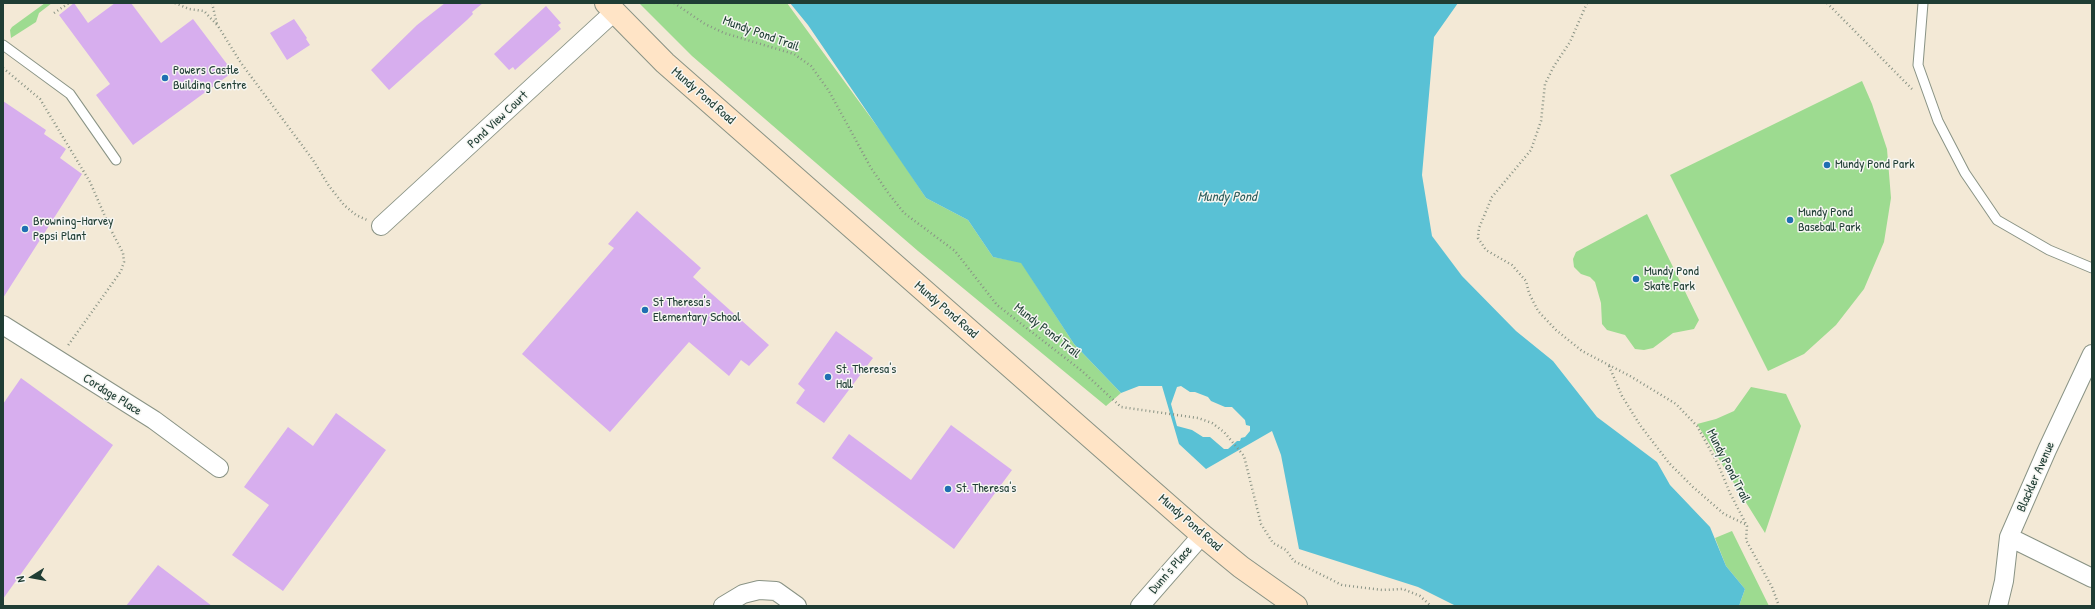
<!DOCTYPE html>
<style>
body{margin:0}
#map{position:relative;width:2095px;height:609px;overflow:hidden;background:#f3e9d6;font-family:"Patrick Hand",sans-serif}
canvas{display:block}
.frame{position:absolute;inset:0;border:4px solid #1f3d34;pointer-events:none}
.north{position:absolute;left:12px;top:557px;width:40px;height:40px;-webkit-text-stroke:3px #f6f6f2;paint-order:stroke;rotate:259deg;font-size:11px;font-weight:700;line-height:16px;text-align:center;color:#1f3d34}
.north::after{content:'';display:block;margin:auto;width:14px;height:18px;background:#1f3d34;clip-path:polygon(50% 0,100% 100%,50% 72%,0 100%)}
</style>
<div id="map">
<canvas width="2095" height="609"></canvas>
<div class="frame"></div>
<div class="north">N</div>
</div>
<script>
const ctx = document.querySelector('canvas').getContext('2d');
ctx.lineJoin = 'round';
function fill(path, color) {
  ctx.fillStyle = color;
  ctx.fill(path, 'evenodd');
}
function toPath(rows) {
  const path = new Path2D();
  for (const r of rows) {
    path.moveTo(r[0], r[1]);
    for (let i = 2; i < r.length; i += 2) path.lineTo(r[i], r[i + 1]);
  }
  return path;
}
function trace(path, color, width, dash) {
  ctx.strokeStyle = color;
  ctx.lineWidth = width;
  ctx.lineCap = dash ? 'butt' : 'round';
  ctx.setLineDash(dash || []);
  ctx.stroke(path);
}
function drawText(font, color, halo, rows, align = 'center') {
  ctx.font = font + ' "Patrick Hand",sans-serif';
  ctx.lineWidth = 3;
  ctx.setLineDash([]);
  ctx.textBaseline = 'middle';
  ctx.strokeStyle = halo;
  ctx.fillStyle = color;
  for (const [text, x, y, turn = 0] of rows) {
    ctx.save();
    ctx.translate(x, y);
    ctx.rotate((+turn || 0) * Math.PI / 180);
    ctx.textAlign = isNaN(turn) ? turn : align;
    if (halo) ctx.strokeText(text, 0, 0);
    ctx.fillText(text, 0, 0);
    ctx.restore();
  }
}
fill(toPath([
 [45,3,52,3,39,13,36,22,11,38,10,30,12,27],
 [639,3,787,3,893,148,926,198,968,220,993,257,1021,262,1074,344,1121,393,1106,406,918,251,692,56],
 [1862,81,1872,104,1887,149,1891,198,1884,242,1864,289,1836,325,1804,354,1768,371,1670,175],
 [1647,214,1699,320,1694,329,1673,333,1653,348,1644,350,1635,349,1625,335,1607,330,1602,324,1601,303,1595,282,1590,277,1581,274,1574,267,1573,259,1576,252],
 [1751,387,1786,394,1801,426,1765,533,1697,424,1716,419,1734,411],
 [1732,531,1769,606,1739,606,1745,589,1726,566,1715,538]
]), '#9ddb90');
fill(toPath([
 [790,3,1458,3,1434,37,1422,175,1432,236,1462,276,1516,331,1553,361,1597,417,1657,462,1670,485,1710,527,1726,566,1745,589,1739,606,1456,606,1418,587,1299,549,1281,455,1272,431,1206,469,1179,444,1162,386,1139,386,1121,393,1074,344,1021,263,993,257,968,220,926,198,808,25],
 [1181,386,1190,392,1195,392,1208,397,1211,401,1225,407,1232,407,1245,420,1246,425,1250,426,1250,431,1245,437,1241,438,1240,441,1237,441,1228,449,1224,449,1210,437,1203,437,1192,430,1177,426,1171,404,1177,387]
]), '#59c1d5');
fill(toPath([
 [74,3,88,23,115,3,131,3,161,43,193,19,233,72,133,145,96,95,110,84,59,15],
 [445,3,483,3,472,12,473,14,467,20,389,90,371,70,417,25],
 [546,6,561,23,558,25,561,29,515,70,513,67,509,70,494,54],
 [294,19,307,38,306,39,310,45,287,60,270,33],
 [3,101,46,130,44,134,66,149,60,158,82,174,3,298],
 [637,211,701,268,693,277,769,345,749,366,741,360,729,376,689,342,610,432,522,354,614,248,608,244],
 [836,331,873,358,824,423,796,403,805,390,798,384],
 [21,378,113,445,3,599,3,404],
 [336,413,386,450,283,591,232,555,269,505,244,487,288,427,313,446],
 [951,425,1012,470,954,549,832,458,849,434,911,480],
 [158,565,212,606,126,606]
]), '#d7aeee');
const lane = toPath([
 [1923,3,1918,65,1938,121,1965,173,1997,220,2049,250,2092,268],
 [3,45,70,94,116,160]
]);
const street = toPath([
 [381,226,614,12],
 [3,325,154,420,219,468],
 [2009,537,2092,578],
 [723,606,743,594,759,590,776,591,797,606],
 [1140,606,1202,535],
 [1998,606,2004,581,2009,537,2047,450,2092,354]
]);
const secondary = toPath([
 [606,3,665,63,1202,535,1241,567,1296,606]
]);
trace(lane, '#899385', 11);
trace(street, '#899385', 20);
trace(secondary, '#899385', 24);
trace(toPath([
 [175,3,189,9,204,11,218,26,241,63,313,160,329,186,344,205,356,215,367,220],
 [212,3,217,24],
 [674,3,705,24,724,33,794,54,811,66,829,91,871,168,889,194,904,213,955,251,997,305,1082,371,1121,407,1198,418,1212,423,1224,432,1244,456,1261,524,1273,543,1286,550,1294,561,1342,585,1382,590,1403,589,1420,596,1431,606],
 [1587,3,1570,42,1554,66,1545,84,1541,121,1531,150,1492,197,1479,228,1478,238,1486,250,1512,265,1526,281,1529,293,1538,311,1556,330,1582,351,1630,376,1676,404,1697,426,1718,464,1730,493,1747,526,1746,540,1772,587,1779,606],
 [1827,3,1912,89],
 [54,13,69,3],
 [3,68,40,99,90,182,111,230,123,253,124,262,121,271,67,347],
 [1609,366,1622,396,1640,425,1669,463,1693,487,1724,514,1747,525]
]), '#899385', 2.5, [1, 3]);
trace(lane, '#fff', 9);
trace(street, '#fff', 18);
trace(secondary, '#ffe4c6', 22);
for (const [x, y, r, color] of [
 [165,78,4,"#1f6fb2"],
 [1827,165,4,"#1f6fb2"],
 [1790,220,4,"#1f6fb2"],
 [25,229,4,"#1f6fb2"],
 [1636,279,4,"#1f6fb2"],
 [645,310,4,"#1f6fb2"],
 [828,377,4,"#1f6fb2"],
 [948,489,4,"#1f6fb2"]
]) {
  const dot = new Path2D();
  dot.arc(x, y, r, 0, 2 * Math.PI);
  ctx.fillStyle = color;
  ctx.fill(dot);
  trace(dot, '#f6f6f2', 1.5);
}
drawText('13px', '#1f3d34', '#f6f6f2', [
 ["Mundy Pond Trail",761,34,20],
 ["Mundy Pond Road",703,96,41],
 ["Pond View Court",498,120,-43],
 ["Mundy Pond Road",946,310,41],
 ["Mundy Pond Trail",1047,331,38],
 ["Cordage Place",112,395,32],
 ["Mundy Pond Trail",1728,466,63],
 ["Blackler Avenue",2036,477,-66],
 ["Mundy Pond Road",1190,523,41],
 ["Dunn's Place",1171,570,-49]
]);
drawText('13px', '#1f3d34', '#f6f6f2', [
 ["Powers Castle",173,71],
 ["Building Centre",173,86],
 ["Mundy Pond Park",1835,165],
 ["Mundy Pond",1798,213],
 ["Baseball Park",1798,228],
 ["Browning-Harvey",33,222],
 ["Pepsi Plant",33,237],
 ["Mundy Pond",1644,272],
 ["Skate Park",1644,287],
 ["St Theresa's",653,303],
 ["Elementary School",653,318],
 ["St. Theresa's",836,370],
 ["Hall",836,385],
 ["St. Theresa's",956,489]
], 'left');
drawText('italic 14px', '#2e5e5c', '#f6f6f2', [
 ["Mundy Pond",1227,197]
]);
</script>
